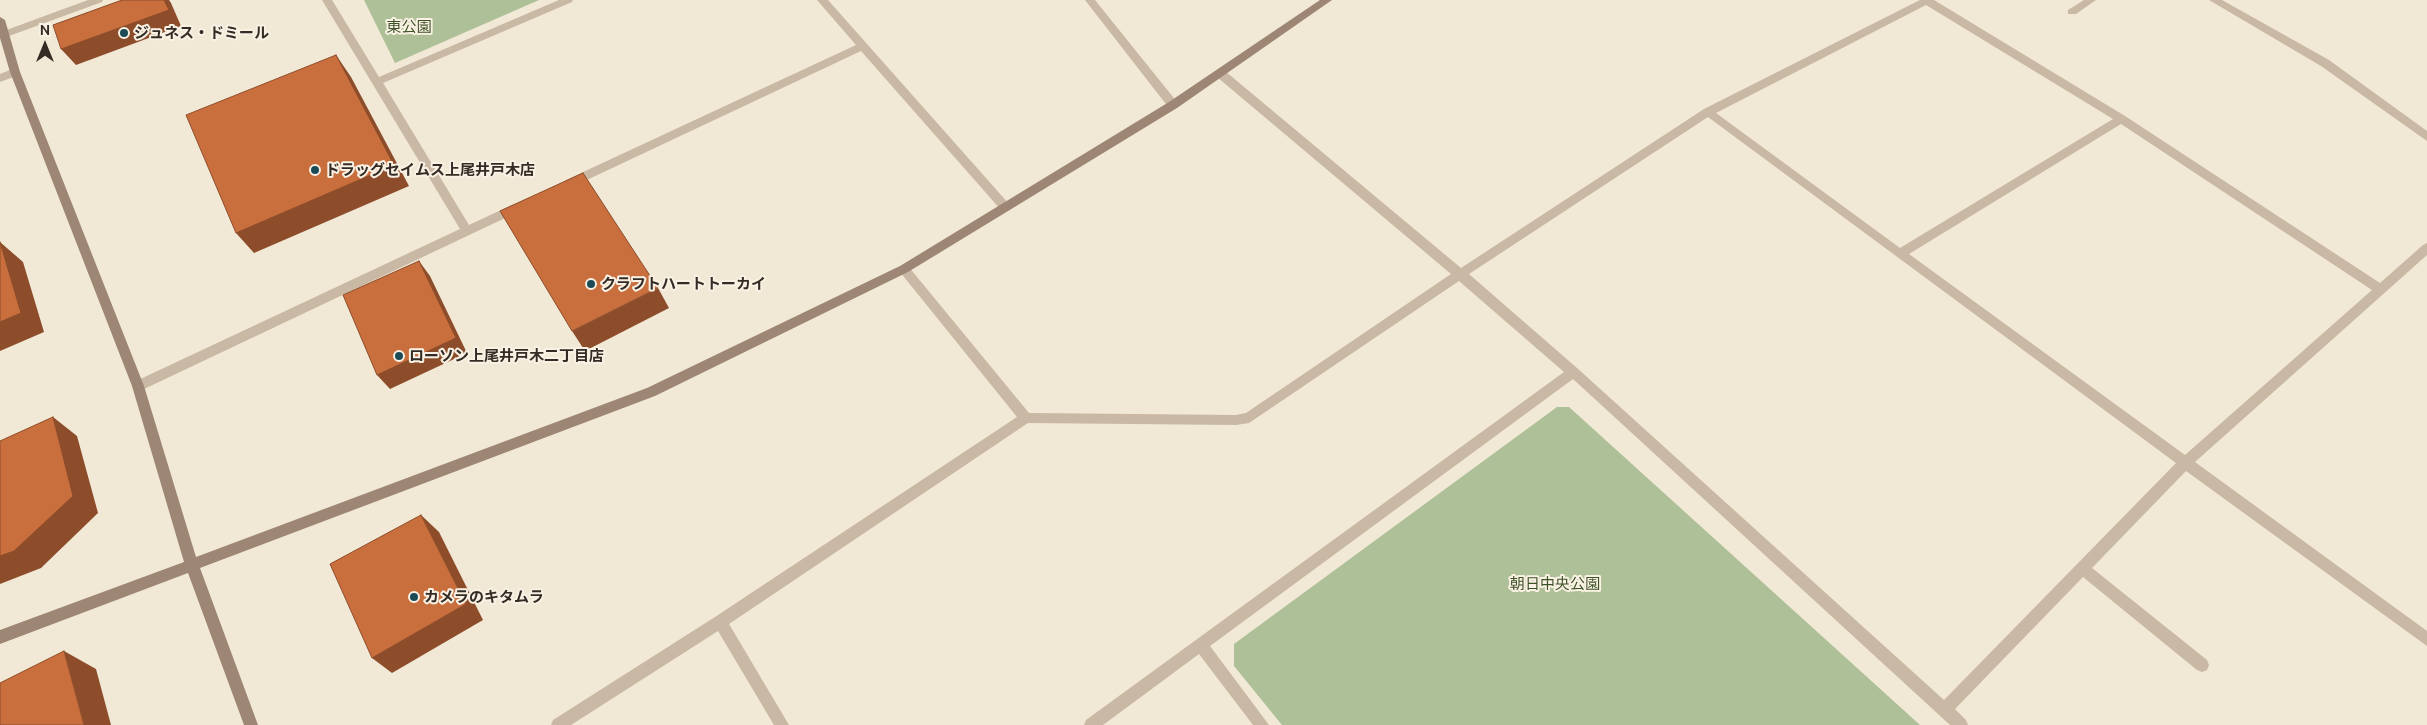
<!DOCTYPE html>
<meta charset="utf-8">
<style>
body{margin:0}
#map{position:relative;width:2427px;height:725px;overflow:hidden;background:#f1e8d6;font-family:Ubuntu,sans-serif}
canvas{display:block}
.north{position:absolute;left:20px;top:20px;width:50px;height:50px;-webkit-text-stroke:4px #f9f1e3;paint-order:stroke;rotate:0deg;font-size:14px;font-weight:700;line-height:20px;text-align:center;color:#342b25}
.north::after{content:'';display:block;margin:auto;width:18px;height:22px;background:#342b25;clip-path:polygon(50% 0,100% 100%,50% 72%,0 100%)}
</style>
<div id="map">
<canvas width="2427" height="725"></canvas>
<div class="north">N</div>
</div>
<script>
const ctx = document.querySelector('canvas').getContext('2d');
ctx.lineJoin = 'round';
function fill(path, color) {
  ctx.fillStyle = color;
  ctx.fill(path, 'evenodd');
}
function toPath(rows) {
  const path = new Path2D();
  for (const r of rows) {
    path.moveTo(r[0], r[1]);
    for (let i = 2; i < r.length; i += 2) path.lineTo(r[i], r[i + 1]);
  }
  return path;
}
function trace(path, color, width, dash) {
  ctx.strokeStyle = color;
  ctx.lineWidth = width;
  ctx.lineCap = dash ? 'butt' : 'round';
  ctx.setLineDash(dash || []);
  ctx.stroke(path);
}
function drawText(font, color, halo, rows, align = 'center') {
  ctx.font = font + ' Ubuntu,"Noto Sans JP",sans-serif';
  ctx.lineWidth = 4;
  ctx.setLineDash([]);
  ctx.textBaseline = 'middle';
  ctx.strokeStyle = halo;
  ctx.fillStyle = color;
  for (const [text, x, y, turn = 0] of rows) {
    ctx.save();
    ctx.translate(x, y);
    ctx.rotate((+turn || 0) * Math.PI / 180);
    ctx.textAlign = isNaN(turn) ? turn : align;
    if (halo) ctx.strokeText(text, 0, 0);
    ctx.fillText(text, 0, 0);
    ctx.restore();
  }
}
fill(toPath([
 [364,0,539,0,395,63],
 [1557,407,1569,407,1920,725,1282,725,1234,666,1234,644]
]), '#aec097');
fill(toPath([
 [2084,0,2096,0,2076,14,2068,14,2068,10,2084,0]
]), '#c9b8a3');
fill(toPath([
 [88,0,103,0,102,2,9,36,5,38,0,34,1,32,88,0],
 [322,0,332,0,379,77,559,0,573,0,572,2,383,83,469,225,514,204,522,204,524,207,522,210,142,390,134,390,132,386,134,382,460,229,322,0],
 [817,0,828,0,1009,204,1011,207,1009,210,1001,210,861,51,574,186,566,186,564,183,566,180,856,45,817,0],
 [1085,0,1095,0,1177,102,1178,105,1177,108,1169,108,1085,0],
 [1920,0,1934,0,2125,116,2380,283,2423,245,2427,243,2427,255,2195,462,2427,631,2427,646,2186,471,2092,568,2207,660,2209,665,2207,670,2202,672,2197,670,2083,577,1955,709,1966,720,1968,725,1950,725,1573,379,1210,646,1269,725,1253,725,1199,654,1103,725,1084,725,1086,720,1564,372,1459,281,1249,423,1236,425,1028,423,729,624,789,725,774,725,718,631,571,725,551,725,553,720,715,617,1017,417,900,272,898,269,900,266,908,266,1029,413,1236,415,1246,413,1451,274,1217,77,1217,71,1225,71,1461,268,1704,109,1920,0],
 [1926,5,2113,119,1900,248,1716,113,1926,5],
 [1708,117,2176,463,1944,700,1577,368,1469,274,1708,117],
 [2121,124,2372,290,2185,455,1909,254,2121,124],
 [2209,0,2222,0,2329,60,2427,131,2427,141,2321,66,2209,0],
 [15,68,20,72,19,75,0,82,0,74,15,68]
]), '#c9b8a3');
fill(toPath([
 [1320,0,1332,0,1177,108,908,272,655,396,200,568,258,725,244,725,188,573,0,644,0,630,184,562,132,386,10,72,0,38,0,17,5,20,20,72,144,386,196,557,647,388,900,266,1169,102,1320,0]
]), '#9d8774');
fill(toPath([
 [164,0,169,0,171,3,181,26,76,65,61,49],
 [336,55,351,77,409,186,254,253,236,233],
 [0,242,23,262,44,332,0,351],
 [419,261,430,276,467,353,390,389,377,375],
 [658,288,669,308,585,351,572,331],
 [53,417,77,436,98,513,41,568,0,584,0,556],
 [421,515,439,532,483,620,392,673,372,658],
 [64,651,96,669,111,725,84,725]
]), '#8d4d2b');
const building = toPath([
 [122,0,164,0,169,10,61,49,53,25,122,0],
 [336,55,394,165,236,233,186,115,336,55],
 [583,173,658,288,572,331,500,211,583,173],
 [0,242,21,313,0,322,0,242],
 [419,261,456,338,377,375,343,295,419,261],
 [53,417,73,496,14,551,0,556,0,441,53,417],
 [421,515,466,604,372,658,330,564,421,515],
 [64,651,84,725,0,725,0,683,64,651]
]);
fill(building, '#c96e3d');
trace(building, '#8d4d2b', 1);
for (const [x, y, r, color] of [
 [124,33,5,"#1a4b56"],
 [315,170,5,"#1a4b56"],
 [591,284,5,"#1a4b56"],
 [399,356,5,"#1a4b56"],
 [414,597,5,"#1a4b56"]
]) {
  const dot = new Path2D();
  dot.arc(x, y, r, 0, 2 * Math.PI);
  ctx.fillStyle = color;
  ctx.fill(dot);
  trace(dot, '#f9f1e3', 2);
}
drawText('15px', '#3e5228', '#f9f1e3', [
 ["東公園",409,27],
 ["朝日中央公園",1555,584]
]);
drawText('bold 15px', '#342b25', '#f9f1e3', [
 ["ジュネス・ドミール",134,33],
 ["ドラッグセイムス上尾井戸木店",325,170],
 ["クラフトハートトーカイ",601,284],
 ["ローソン上尾井戸木二丁目店",409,356],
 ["カメラのキタムラ",424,597]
], 'left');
</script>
